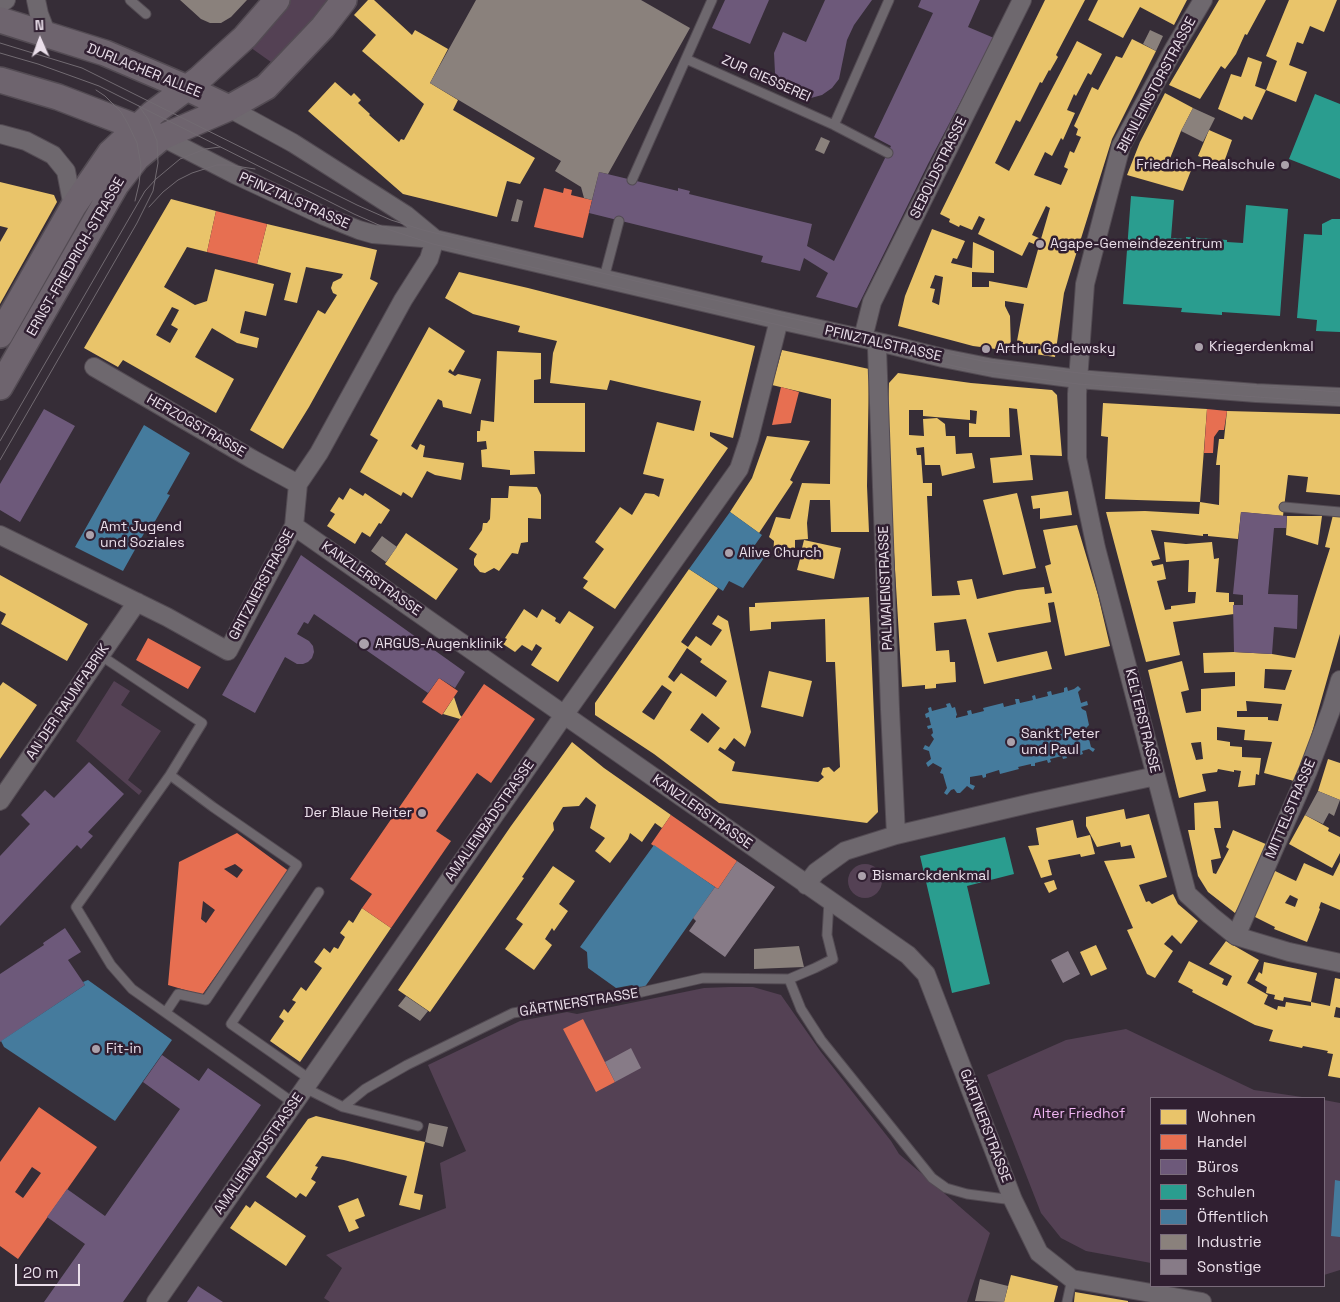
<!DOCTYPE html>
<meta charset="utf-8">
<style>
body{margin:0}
#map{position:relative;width:1340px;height:1302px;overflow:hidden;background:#362d37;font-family:"Space Grotesk",sans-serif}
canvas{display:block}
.legend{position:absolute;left:1150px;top:1097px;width:175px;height:190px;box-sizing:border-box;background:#301f31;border:1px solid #7a6c7b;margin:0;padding:6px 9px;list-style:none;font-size:15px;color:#eadfea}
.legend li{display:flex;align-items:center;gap:10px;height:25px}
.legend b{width:25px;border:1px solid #7a6c7b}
.north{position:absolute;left:15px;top:15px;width:50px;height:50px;-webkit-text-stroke:4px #301f31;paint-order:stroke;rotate:358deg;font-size:14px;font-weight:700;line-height:20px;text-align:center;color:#eadfea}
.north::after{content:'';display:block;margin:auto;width:18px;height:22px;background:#eadfea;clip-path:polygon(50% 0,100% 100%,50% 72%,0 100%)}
.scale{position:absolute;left:15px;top:1264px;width:65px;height:22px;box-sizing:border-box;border:2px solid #eadfea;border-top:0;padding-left:6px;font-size:15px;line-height:18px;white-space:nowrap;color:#eadfea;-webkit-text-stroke:4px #301f31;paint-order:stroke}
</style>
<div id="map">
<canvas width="1340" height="1302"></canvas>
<ul class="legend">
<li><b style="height:14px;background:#e9c46a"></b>Wohnen</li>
<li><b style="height:14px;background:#e76f51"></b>Handel</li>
<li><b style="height:14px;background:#6d597a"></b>Büros</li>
<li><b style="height:14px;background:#2a9d8f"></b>Schulen</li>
<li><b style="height:14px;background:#457b9d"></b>Öffentlich</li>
<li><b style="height:14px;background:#8a817c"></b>Industrie</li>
<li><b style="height:14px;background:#877b87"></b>Sonstige</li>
</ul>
<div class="north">N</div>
<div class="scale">20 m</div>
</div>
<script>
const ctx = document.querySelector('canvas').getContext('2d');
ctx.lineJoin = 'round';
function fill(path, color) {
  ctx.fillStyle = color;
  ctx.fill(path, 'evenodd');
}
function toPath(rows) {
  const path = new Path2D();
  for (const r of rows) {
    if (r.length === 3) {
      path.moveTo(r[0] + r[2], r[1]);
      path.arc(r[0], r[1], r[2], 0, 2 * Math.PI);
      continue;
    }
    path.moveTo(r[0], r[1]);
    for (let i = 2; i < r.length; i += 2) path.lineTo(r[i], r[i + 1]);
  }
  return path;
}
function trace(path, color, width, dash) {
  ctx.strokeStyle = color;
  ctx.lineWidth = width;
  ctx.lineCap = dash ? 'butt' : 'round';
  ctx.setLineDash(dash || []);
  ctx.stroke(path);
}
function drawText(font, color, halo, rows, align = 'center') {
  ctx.font = font + ' "Space Grotesk",sans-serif';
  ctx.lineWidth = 5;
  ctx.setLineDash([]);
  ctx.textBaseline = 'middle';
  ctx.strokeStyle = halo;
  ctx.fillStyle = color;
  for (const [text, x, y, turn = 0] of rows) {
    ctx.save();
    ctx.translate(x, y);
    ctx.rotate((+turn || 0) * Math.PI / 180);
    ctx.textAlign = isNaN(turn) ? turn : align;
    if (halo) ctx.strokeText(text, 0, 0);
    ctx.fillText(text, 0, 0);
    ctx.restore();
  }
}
fill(toPath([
 [283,0,336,0,278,67,247,45],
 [114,681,130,691,121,705,161,731,128,780,142,791,139,795,76,741],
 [865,881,17],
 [730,987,753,987,781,995,821,1052,891,1141,899,1154,990,1233,967,1302,330,1302,324,1298,342,1268,326,1255,446,1208,440,1163,466,1151,428,1065,520,1021,567,1012,577,1014,704,988],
 [1126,1029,1254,1090,1309,1098,1151,1098,1151,1263,1086,1251,1061,1238,1041,1213,987,1075,1066,1040],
 [1324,1100,1340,1103,1340,1270,1324,1275]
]), '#544154');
fill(toPath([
 [368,0,374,0,412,35,415,30,448,49,430,83,458,100,453,110,535,158,520,184,507,181,497,217,403,194,308,111,335,82,351,96,354,93,361,100,358,103,370,114,369,115,399,142,401,139,404,140,424,104,362,51,376,35,354,15],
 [1045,0,1085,0,1057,53,1056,55,1058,57,1050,71,1049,70,1042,83,1040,82,1020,122,1016,120,995,163,1009,171,1077,41,1102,54,1091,75,1088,73,1076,96,1074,94,1067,110,1075,113,1063,140,1061,138,1052,156,1045,152,1034,175,1061,185,1068,169,1064,167,1070,151,1074,153,1081,137,1076,135,1078,129,1074,126,1092,87,1098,90,1116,56,1122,58,1132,39,1156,51,1112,139,1064,293,1055,357,1021,352,1023,342,1017,341,1024,304,1005,301,1005,306,1010,316,1011,351,973,346,898,326,905,296,932,229,965,241,957,259,953,258,951,263,972,268,973,242,994,251,994,273,972,272,972,287,989,287,989,281,1027,288,1039,246,1029,242,1022,256,978,234,985,219,979,216,972,230,960,225,959,227,949,222,950,219,940,214],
 [1046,206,1050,208,1041,239,1032,235],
 [935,275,943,277,939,305,932,302,935,289,930,288],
 [1098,0,1187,0,1174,25,1140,7,1123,38,1088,20],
 [1219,0,1266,0,1247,35,1245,34,1236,54,1225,69,1221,66,1200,99,1169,85],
 [1289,0,1337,0,1324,32,1310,26,1303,44,1297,42,1289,65,1307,72,1296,102,1266,90,1252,120,1244,116,1242,120,1218,109,1231,74,1241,77,1248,57,1262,62,1255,86,1266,90,1277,61,1266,56],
 [1165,93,1193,108,1181,131,1169,161,1192,168,1183,191,1127,175,1140,142],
 [1209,130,1232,140,1223,165,1198,156],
 [0,182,54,195,57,202,0,304,0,242,8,228,0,226],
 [171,199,216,211,207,252,187,247,164,287,195,305,207,301,215,269,274,284,266,316,245,311,240,333,259,338,257,348,237,343,212,328,195,357,234,379,216,413,123,360,118,367,84,348],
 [172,307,179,310,171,325,178,329,170,343,156,335],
 [267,224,377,250,370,279,378,283,309,407,283,449,250,430,318,310,325,314,337,295,333,293,331,288,333,282,341,278,343,274,306,267,297,303,284,300,291,273,257,264],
 [459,272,528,288,755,346,733,438,710,432,710,436,728,448,615,609,583,588,588,581,583,578,604,549,595,542,620,507,632,515,645,493,654,494,659,497,664,479,643,474,657,422,694,431,701,401,610,380,607,390,550,383,553,353,557,341,518,332,520,326,473,314,445,298],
 [429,327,465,351,453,372,450,369,448,372,455,376,458,374,481,379,471,414,443,407,442,401,438,399,411,446,417,450,420,444,425,446,423,457,464,463,461,480,435,475,427,471,412,498,403,492,401,496,360,472,378,440,370,435],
 [782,350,869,369,867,486,869,532,831,532,830,500,810,500,807,523,808,539,795,540,795,550,801,552,804,540,841,548,834,579,797,570,800,559,794,557,773,557,774,541,769,537,776,517,790,519,802,483,830,484,831,399,772,385],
 [497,351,541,353,541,379,534,380,534,403,585,403,585,452,534,451,535,474,510,475,510,470,482,467,481,450,487,449,486,441,477,442,477,431,480,431,481,420,494,422],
 [898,373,971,383,1052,390,1057,395,1062,456,1030,455,1033,480,993,483,990,458,1022,455,1017,409,1009,408,1010,437,969,437,969,423,976,424,977,411,970,410,970,420,923,416,923,410,909,410,909,435,924,436,923,419,937,418,945,424,946,436,955,436,956,454,972,453,975,468,942,476,940,465,925,465,924,447,916,448,917,455,921,455,923,483,932,483,932,496,927,496,932,596,960,595,957,581,972,579,977,599,1017,590,1044,587,1045,594,1052,593,1045,566,1051,564,1043,530,1077,525,1098,595,1110,646,1065,656,1054,602,1048,603,1051,622,988,633,997,662,1047,651,1052,669,984,684,966,619,934,623,936,651,949,650,950,662,955,662,956,682,936,684,936,688,925,689,925,685,902,687,887,435,889,383],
 [1103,403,1207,409,1200,502,1105,499,1108,437,1101,436],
 [1227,411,1340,414,1340,495,1306,492,1308,477,1288,475,1283,516,1241,512,1238,539,1208,536,1208,534,1203,534,1203,536,1151,530,1160,559,1151,561,1153,566,1163,564,1166,579,1157,581,1165,610,1171,609,1171,606,1195,603,1196,592,1188,592,1189,560,1166,562,1164,542,1186,544,1212,542,1214,559,1219,558,1216,592,1229,593,1229,602,1234,602,1234,614,1173,622,1180,655,1146,662,1106,512,1145,511,1199,514,1200,502,1219,505,1220,465,1216,465,1219,439,1224,439],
 [767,436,810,441,790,480,793,482,759,533,730,512,752,478],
 [509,486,537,487,541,495,541,519,528,518,528,542,521,543,518,554,512,553,499,571,494,568,485,573,480,572,474,565,474,559,477,554,469,549,482,530,483,523,487,523,490,519,491,498,508,498],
 [350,488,363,496,365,493,390,510,381,524,379,523,370,537,362,532,355,544,327,526,335,514,330,511,339,497,343,500],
 [1068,491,1072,515,1040,519,1040,508,1033,509,1031,496],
 [1017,493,1036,568,1003,575,983,500],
 [1333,515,1340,516,1340,634,1298,782,1264,773,1272,742,1244,740,1245,730,1217,727,1217,740,1230,742,1230,746,1242,747,1242,757,1261,758,1259,775,1256,774,1255,785,1238,787,1241,771,1234,770,1234,772,1218,769,1217,772,1202,774,1206,791,1179,798,1148,670,1182,661,1189,690,1181,692,1186,713,1201,711,1201,689,1235,686,1235,672,1204,673,1203,653,1234,652,1272,654,1295,658,1330,548,1325,547],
 [1265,669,1292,670,1285,690,1264,688],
 [1246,701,1282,704,1278,721,1268,720,1268,717,1237,717,1237,711,1247,711],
 [1201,742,1203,759,1196,760,1191,743],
 [1287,516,1322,516,1318,545,1286,535],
 [406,533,458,569,436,600,385,564],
 [689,569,718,588,681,642,688,647,696,636,711,646,722,630,712,624,718,615,728,621,751,732,745,747,734,738,725,750,720,747,718,750,735,762,732,771,818,782,824,777,821,774,823,768,829,767,834,772,840,767,835,662,826,662,825,619,771,622,771,629,750,631,749,607,755,607,755,603,869,597,878,812,867,823,719,803,654,754,595,715,595,703],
 [687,648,702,659,700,662,727,681,716,697,681,673,674,682,668,677],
 [662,685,672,692,654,720,642,712],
 [702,713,720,728,708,743,690,730],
 [0,575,88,624,67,661,1,624,6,614,0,611],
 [524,609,537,618,542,609,556,618,555,621,560,624,569,611,594,627,558,682,531,665,542,648,536,644,532,651,522,645,515,652,503,644,507,639,505,638],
 [769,671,812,681,803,717,761,707],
 [3,682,37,705,0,759,0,686],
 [454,697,460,715,462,717,460,719,443,714],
 [572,742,604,768,671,815,662,828,655,823,642,842,630,833,628,839,610,863,595,851,605,838,590,828,596,805,586,797,579,806,563,807,553,823,554,830,522,877,524,878,430,1012,398,990,511,826],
 [1328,759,1340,763,1340,800,1318,791],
 [1218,801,1221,828,1214,828,1221,858,1211,860,1213,873,1216,874,1229,849,1226,847,1233,830,1268,845,1255,875,1235,913,1208,892,1198,876,1188,830,1195,830,1194,803],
 [1124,809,1126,819,1149,814,1167,877,1139,885,1146,902,1149,901,1152,904,1173,894,1178,904,1198,921,1181,944,1172,935,1164,944,1173,951,1155,978,1147,974,1127,930,1133,928,1104,861,1135,858,1131,845,1121,847,1120,842,1097,847,1086,826,1086,817],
 [1305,815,1329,828,1328,831,1340,837,1340,853,1332,868,1289,844],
 [1073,820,1077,838,1090,835,1095,854,1081,857,1080,854,1048,860,1052,875,1041,878,1028,846,1039,845,1036,828],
 [1340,862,1340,910,1321,902,1319,908,1320,909,1307,942,1274,929,1275,927,1253,916,1273,870,1296,881,1304,863,1333,876],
 [1290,895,1298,899,1295,907,1285,903],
 [553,866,575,881,559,904,568,911,554,931,552,928,545,939,552,945,534,970,505,949,523,924,516,919],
 [1054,880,1057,889,1049,893,1044,883],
 [362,908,391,928,300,1062,270,1041,284,1021,279,1017,284,1009,288,1013,296,1002,292,1000,301,987,306,991,322,968,314,962,324,948,330,953,334,947,338,949,345,937,340,933,349,920,353,923],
 [1226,941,1259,960,1247,983,1268,995,1264,1004,1277,1010,1278,1006,1285,1007,1286,1002,1311,1006,1311,1002,1330,1006,1335,978,1340,979,1340,1008,1336,1007,1334,1017,1340,1018,1340,1078,1328,1076,1333,1054,1327,1053,1328,1051,1303,1046,1302,1048,1269,1041,1273,1030,1255,1025,1192,992,1193,990,1178,982,1189,961,1224,979,1222,984,1227,986,1232,976,1209,964],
 [1096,945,1107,969,1091,976,1080,952],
 [1264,962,1317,973,1311,1002,1284,997,1283,1001,1274,999,1275,995,1266,993,1267,987,1255,980,1259,972,1262,974],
 [316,1116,425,1142,414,1193,423,1195,420,1210,399,1205,407,1176,344,1160,322,1156,315,1166,318,1167,311,1179,316,1182,306,1197,300,1193,296,1198,266,1177,308,1119],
 [358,1198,365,1216,355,1220,359,1228,349,1232,338,1206],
 [255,1201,306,1236,286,1266,230,1228,246,1205,250,1208],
 [1011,1275,1058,1286,1054,1302,1004,1302],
 [1075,1292,1128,1301,1128,1302,1074,1302]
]), '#e9c46a');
fill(toPath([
 [544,188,563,193,564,188,572,190,571,195,592,200,583,238,534,227],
 [216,211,267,224,257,264,207,252],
 [781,387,799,392,791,423,772,425],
 [1207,409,1227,411,1224,430,1219,430,1214,437,1213,453,1204,453],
 [148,638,201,667,188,689,136,660],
 [439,678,458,691,442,715,422,702],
 [484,684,535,719,491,783,477,773,436,831,451,841,391,928,362,908,372,894,350,879],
 [671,815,737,861,718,889,651,844],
 [237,833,290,872,202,995,168,985,179,862],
 [235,864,243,870,237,878,224,869],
 [203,901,215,910,206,923,201,919],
 [583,1019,615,1082,596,1092,563,1029],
 [39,1107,97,1147,18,1259,0,1246,0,1162],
 [32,1167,41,1173,23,1198,15,1192]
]), '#e76f51');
fill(toPath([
 [725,0,769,0,750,44,712,28],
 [825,0,872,0,854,25,847,40,839,79,832,88,822,95,811,98,799,97,789,92,780,84,775,73,774,53,783,32,806,42],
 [921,0,980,0,968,27,994,38,928,164,857,308,816,297,828,273,804,258,800,271,761,262,763,256,589,213,599,172,678,191,678,188,690,191,689,194,812,224,807,246,834,261,891,146,874,137,933,13,918,7],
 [44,409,75,426,20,522,0,510,0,484],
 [1241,512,1287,516,1286,528,1274,528,1268,594,1298,595,1297,629,1274,627,1272,654,1234,652,1233,605,1243,605,1243,595,1233,594],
 [301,555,465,672,455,688,439,678,428,693,314,614,308,624,304,622,297,634,309,641,313,646,314,652,312,658,308,662,303,664,297,664,285,657,255,713,222,695],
 [89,762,124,794,88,832,93,836,81,849,77,845,0,926,0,856,30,824,21,815,45,790,54,798],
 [65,928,81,952,68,960,85,985,0,1042,0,974,44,945,43,943],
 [162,1055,199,1081,208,1068,261,1105,123,1302,44,1302,85,1244,47,1217,67,1189,105,1216,180,1109,143,1082],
 [198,1286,223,1302,187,1302]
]), '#6d597a');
fill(toPath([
 [1315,94,1340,104,1340,179,1289,159],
 [1131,196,1174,200,1171,238,1186,239,1186,237,1227,240,1227,242,1243,243,1246,205,1288,209,1280,316,1222,312,1222,315,1181,312,1182,308,1123,304],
 [1332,219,1340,219,1340,332,1316,331,1317,320,1297,318,1304,234,1322,235,1322,224],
 [1005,837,1014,874,967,886,990,984,952,993,920,856]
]), '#2a9d8f');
fill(toPath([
 [144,425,190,453,167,494,170,495,150,530,147,528,123,571,75,547],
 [730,512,762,535,752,549,764,558,743,588,729,581,723,591,689,569],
 [1078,686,1081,689,1078,692,1081,703,1087,701,1088,705,1081,707,1082,709,1086,711,1089,725,1086,728,1087,731,1093,730,1094,734,1088,735,1091,747,1095,749,1093,752,1089,749,1082,751,1083,754,1080,755,1079,752,1066,755,1067,758,1063,759,1062,756,1050,759,1051,762,1048,763,1047,760,1035,763,1035,766,1031,766,1031,764,1018,767,1019,769,1000,774,999,770,986,774,986,777,983,778,982,775,970,777,970,784,975,786,973,790,967,786,960,793,957,793,954,789,951,790,947,795,944,793,947,788,943,774,940,773,942,768,933,763,928,767,926,763,931,759,929,751,923,749,925,745,929,747,934,739,931,735,933,733,932,728,928,729,927,726,931,725,929,717,926,718,925,714,929,712,928,708,931,707,932,711,947,707,946,704,950,703,952,708,955,707,957,715,956,716,956,718,968,715,967,711,971,710,972,714,984,711,983,708,1003,703,1004,707,1016,704,1015,699,1019,699,1020,703,1033,700,1032,696,1035,695,1036,699,1048,696,1047,692,1051,691,1052,695,1064,692,1064,688,1067,687,1068,691,1074,689],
 [654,845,715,887,642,991,632,985,616,988,588,968,587,952,580,947],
 [88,980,172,1040,115,1121,4,1047,1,1041,85,985,83,982],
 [1335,1180,1340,1181,1340,1237,1331,1236]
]), '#457b9d');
fill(toPath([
 [180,0,247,0,231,17,221,23,210,23,201,19],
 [476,0,641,0,690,28,608,174,599,172,592,200,584,198,581,187,555,171,561,161,430,83],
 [1150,30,1163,36,1156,51,1143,44],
 [1193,108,1215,118,1203,142,1181,131],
 [821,137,830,141,824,154,815,150],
 [517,199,523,201,518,222,511,221],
 [382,536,397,547,386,562,371,551],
 [1318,791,1340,800,1334,816,1329,813,1323,824,1305,815],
 [799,946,804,967,754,969,754,949],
 [406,996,428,1011,420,1021,398,1006],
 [429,1123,448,1127,443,1147,425,1142],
 [980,1279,1008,1286,1004,1302,975,1301]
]), '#8a817c');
fill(toPath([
 [737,861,775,887,725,957,689,931,696,921,693,918,715,887,718,889],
 [1068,951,1080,974,1063,983,1051,960],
 [631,1048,641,1068,615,1082,605,1062]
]), '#877b87');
const lane = toPath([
 [130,0,146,14],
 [686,59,834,125,888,153],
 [834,125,889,0],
 [632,180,712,0],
 [604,278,619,221],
 [1284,507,1340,512],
 [100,655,202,723,170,775,76,907,111,965,132,989,295,1104],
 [789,979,801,1009,821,1040,932,1178,946,1188,967,1194,1013,1200],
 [166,1012,178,994,206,1000,297,865,213,807,170,775],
 [311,1080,231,1024,319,892],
 [305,1088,343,1107,418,1126],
 [343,1107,365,1089,407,1065,513,1013,642,992,703,978,789,979,815,968,833,959,827,935,829,901],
 [1067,1302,1072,1279]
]);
const street = toPath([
 [36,0,39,14,47,35],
 [1203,0,1175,47,1121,146,1085,284,1077,394,1077,458,1096,548,1187,894,1210,915,1236,936,1289,952,1340,963],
 [0,4,6,0],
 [229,108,293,143,406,215,435,239],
 [0,134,26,141,53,155,66,171,73,207],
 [162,137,236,175,324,216,359,230,373,234,435,239,779,320,883,343,943,358,993,368,1078,379,1256,393,1340,397],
 [863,338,872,302,1022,0],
 [879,342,877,348,890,709,896,835],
 [94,367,252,459,298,484],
 [294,526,908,955,926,974,1013,1200,1039,1253,1072,1279,1202,1302],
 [0,535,167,617,228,651,294,526,298,484,319,453,403,300,429,259,435,239],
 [0,801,137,602],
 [806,885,816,872,845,851,896,835,1032,803,1156,776],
 [1236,936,1308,771,1331,710,1340,680],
 [156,1302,564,715,739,469,749,439,779,320]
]);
const secondary = toPath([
 [0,20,105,53,187,88,229,108],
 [0,80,58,97,152,133],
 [0,335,73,207,110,153,153,113,199,79,223,57,245,37,277,0],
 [0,387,116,185,137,158,162,137,229,108,266,87,323,27,344,0]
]);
trace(lane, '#534b53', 11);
trace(street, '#534b53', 20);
trace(secondary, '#534b53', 28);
trace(lane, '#6e686e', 9);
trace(street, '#6e686e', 18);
trace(secondary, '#6e646e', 25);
trace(toPath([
 [0,43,82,68,357,205,391,220,423,230,777,315,982,361,1104,376,1340,392],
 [0,53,38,64,99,86,354,214,390,230,433,244,971,370,1078,384,1340,403],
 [96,90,105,96,121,112,128,124,137,143,141,165,139,184,135,201],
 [149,207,163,192,178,180,192,173,217,165,229,165,255,169],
 [0,441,145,191,156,179,180,159,205,149,220,147],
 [0,460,137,223,153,191,158,163,157,141,148,119,139,106]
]), '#726b72', 1);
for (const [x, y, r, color] of [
 [1285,165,5,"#aba1ab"],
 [1040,244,5,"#aba1ab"],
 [1199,347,5,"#aba1ab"],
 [986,349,5,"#aba1ab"],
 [90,535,5,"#aba1ab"],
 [729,553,5,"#aba1ab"],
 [364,644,6,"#aba1ab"],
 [1011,742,5,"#aba1ab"],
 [422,813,5,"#aba1ab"],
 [862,876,5,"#aba1ab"],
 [96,1049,5,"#aba1ab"]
]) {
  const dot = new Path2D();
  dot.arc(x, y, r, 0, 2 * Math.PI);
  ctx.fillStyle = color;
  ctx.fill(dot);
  trace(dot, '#301f31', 2);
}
drawText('14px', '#eadfea', '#301f31', [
 ["DURLACHER ALLEE",144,71,22],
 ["ZUR GIESSEREI",766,79,24],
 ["BIENLEINSTORSTRASSE",1157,85,-62],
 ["SEBOLDSTRASSE",939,168,-64],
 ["PFINZTALSTRASSE",294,201,24],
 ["ERNST-FRIEDRICH-STRASSE",76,257,-60],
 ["PFINZTALSTRASSE",883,344,13],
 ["HERZOGSTRASSE",196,426,30],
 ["KANZLERSTRASSE",371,579,35],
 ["GRITZNERSTRASSE",262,585,-62],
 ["PALMAIENSTRASSE",886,588,-92],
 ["AN DER RAUMFABRIK",68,702,-56],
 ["KELTERSTRASSE",1142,721,76],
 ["MITTELSTRASSE",1291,809,-67],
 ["KANZLERSTRASSE",702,812,35],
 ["AMALIENBADSTRASSE",490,821,-55],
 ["GÄRTNERSTRASSE",579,1003,-9],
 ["GÄRTNERSTRASSE",985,1126,69],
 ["AMALIENBADSTRASSE",259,1154,-55]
]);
drawText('14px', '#eadfea', '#301f31', [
 ["Friedrich-Realschule",1275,165,"right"],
 ["Agape-Gemeindezentrum",1050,244],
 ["Kriegerdenkmal",1209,347],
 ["Arthur Godlewsky",996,349],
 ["Amt Jugend",100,527],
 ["und Soziales",100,543],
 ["Alive Church",739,553],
 ["ARGUS-Augenklinik",375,644],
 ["Sankt Peter",1021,734],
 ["und Paul",1021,750],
 ["Der Blaue Reiter",412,813,"right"],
 ["Bismarckdenkmal",872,876],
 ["Fit-in",106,1049]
], 'left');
drawText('14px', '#efb5f1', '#301f31', [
 ["Alter Friedhof",1079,1114]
]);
</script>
